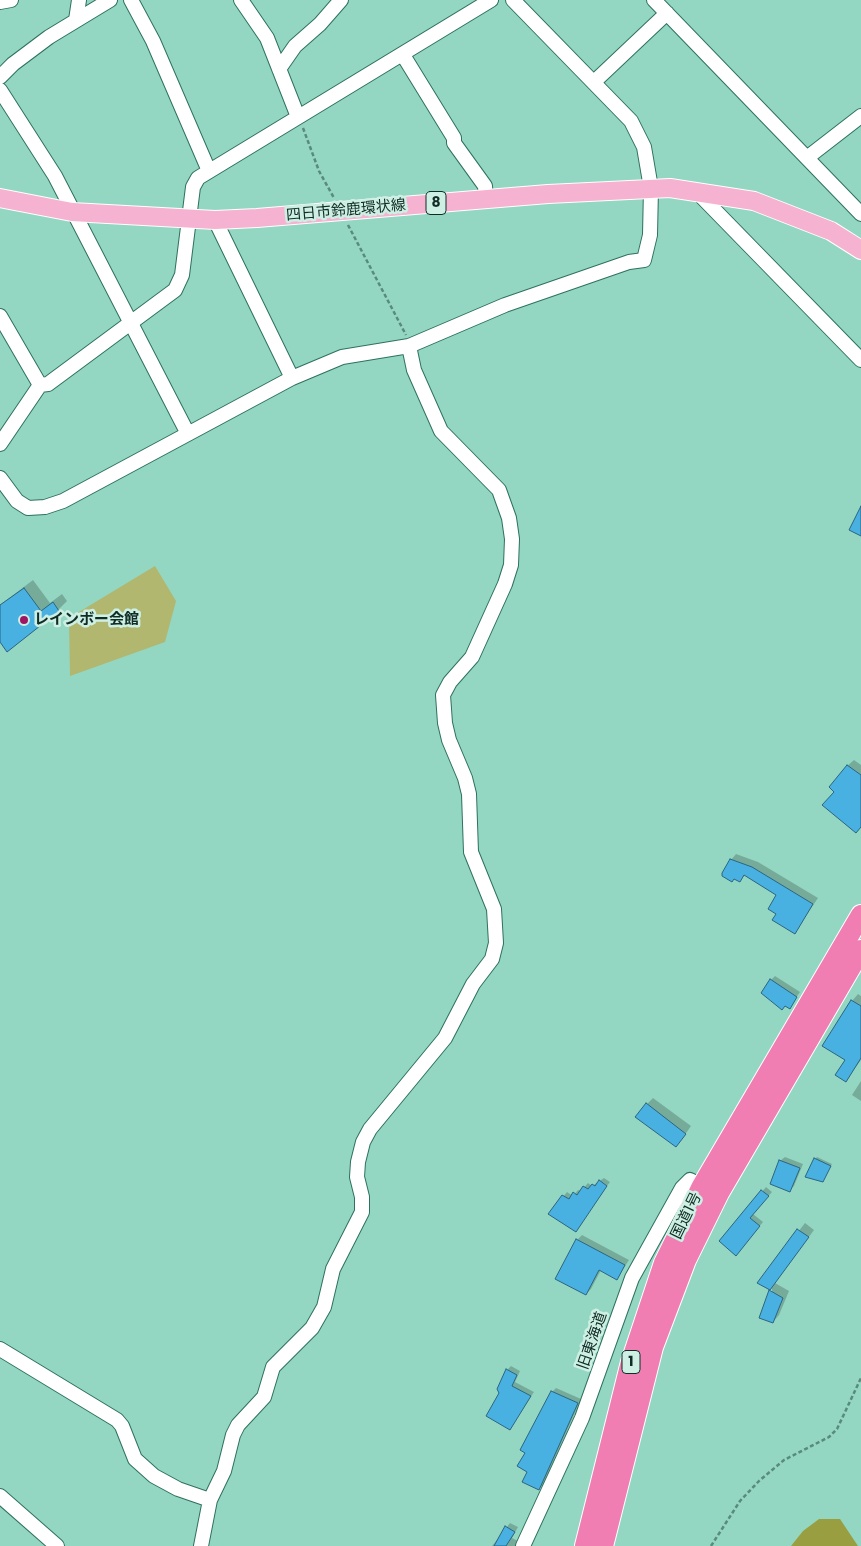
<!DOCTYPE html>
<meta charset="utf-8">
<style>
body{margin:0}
canvas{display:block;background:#93d6c1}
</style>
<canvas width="861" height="1546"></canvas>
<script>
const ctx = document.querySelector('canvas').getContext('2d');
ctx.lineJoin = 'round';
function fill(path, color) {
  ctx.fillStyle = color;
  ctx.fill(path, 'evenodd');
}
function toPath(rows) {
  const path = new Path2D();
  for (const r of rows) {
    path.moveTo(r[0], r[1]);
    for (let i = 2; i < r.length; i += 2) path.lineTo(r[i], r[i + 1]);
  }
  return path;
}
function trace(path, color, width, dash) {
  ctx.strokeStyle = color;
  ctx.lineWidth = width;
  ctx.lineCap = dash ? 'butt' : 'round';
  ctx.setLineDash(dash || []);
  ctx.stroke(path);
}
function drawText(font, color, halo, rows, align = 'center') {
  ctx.font = font + ' Poppins,"Noto Sans JP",sans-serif';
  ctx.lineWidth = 5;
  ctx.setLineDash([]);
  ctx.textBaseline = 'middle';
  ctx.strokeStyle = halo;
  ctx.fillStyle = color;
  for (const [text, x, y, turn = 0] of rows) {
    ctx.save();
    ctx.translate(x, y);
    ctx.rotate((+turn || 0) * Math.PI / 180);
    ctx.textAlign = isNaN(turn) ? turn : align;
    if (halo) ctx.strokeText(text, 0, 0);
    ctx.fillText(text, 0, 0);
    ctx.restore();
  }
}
fill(toPath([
 [155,566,176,601,165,642,70,676,69,618]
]), '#b1b76f');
fill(toPath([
 [819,1519,840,1519,858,1546,791,1546,803,1531]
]), '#999f40');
fill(toPath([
 [33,580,50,603,62,594,67,601,58,610,0,640,0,605],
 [854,760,861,765,861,827,836,791,846,767],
 [736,854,758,862,818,898,795,932,778,913,778,895,745,875,740,880,731,860],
 [775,976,800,992,789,1008,771,980],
 [858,994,861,996,861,1010,852,1001],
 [861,1040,861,1060,846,1080],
 [861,1081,861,1101,852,1095],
 [653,1098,691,1126,682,1139,647,1104],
 [785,1157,803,1164,794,1186,790,1190,780,1161],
 [817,1157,832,1164,823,1180,815,1159],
 [604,1178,610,1182,576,1230,549,1214,567,1192,573,1196,578,1190,581,1191,588,1183,592,1186],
 [766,1187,772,1192,753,1214,763,1222,739,1251,721,1240],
 [805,1223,814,1230,775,1283,789,1291,779,1315,773,1322,772,1289,759,1282],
 [582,1235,629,1260,617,1278,601,1270,591,1289,586,1294,577,1240],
 [511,1366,520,1371,515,1382,534,1392,510,1428,500,1393,507,1370],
 [556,1388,581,1399,543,1485,539,1489,527,1452,552,1392],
 [510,1523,518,1527,512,1538,518,1541,516,1546,492,1546]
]), '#0003');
const building = toPath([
 [861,506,861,536,849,530,861,506],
 [24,588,41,611,53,602,59,611,7,652,0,642,0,605,24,588],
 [847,765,861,775,861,827,856,833,822,805,834,792,829,787,847,765],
 [730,859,752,867,813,904,795,934,772,920,776,914,768,909,776,895,744,875,740,882,734,879,732,882,722,876,722,873,730,859],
 [770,979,797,997,790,1009,785,1006,782,1010,761,993,770,979],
 [851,1000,861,1006,861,1058,846,1082,835,1075,845,1060,822,1046,851,1000],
 [646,1103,686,1134,676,1147,635,1117,646,1103],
 [814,1158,831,1166,823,1182,805,1177,814,1158],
 [779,1160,800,1168,790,1192,770,1184,779,1160],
 [599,1180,607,1186,576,1232,548,1214,562,1195,569,1199,573,1192,577,1195,583,1186,588,1189,592,1184,595,1186,599,1180],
 [761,1190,769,1196,750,1218,760,1226,736,1256,719,1241,761,1190],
 [797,1229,809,1237,770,1290,757,1283,797,1229],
 [576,1239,625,1265,617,1280,599,1270,586,1295,555,1279,576,1239],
 [769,1290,783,1298,773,1323,759,1318,769,1290],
 [506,1369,517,1375,512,1386,531,1396,510,1430,486,1416,499,1393,497,1389,506,1369],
 [551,1391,578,1403,539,1490,522,1482,527,1472,517,1466,525,1453,520,1450,551,1391],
 [505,1526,515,1532,506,1546,494,1546,505,1526]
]);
fill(building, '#49b0e2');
trace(building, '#2b6581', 1);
const minor = toPath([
 [131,0,153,41,209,171],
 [241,0,267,38,298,117],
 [654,0,861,214],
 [0,2,11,0],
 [76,20,79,0],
 [403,55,454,138,454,143,485,186,486,199],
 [279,69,295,46,320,24,341,0],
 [0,77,13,64,49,37,110,0],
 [594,82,667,13],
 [0,90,55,176,187,432],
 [808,157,861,116],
 [697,192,861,360],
 [215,220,292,378],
 [0,316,40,385],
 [40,385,48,384,175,290,182,275,193,187,198,178,491,0],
 [0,444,40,385],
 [0,478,17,501,28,508,45,507,63,501,292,378,342,357,409,346,505,305,629,262,644,260,650,235,651,188,644,147,631,121,513,0],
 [0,1349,117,1420,122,1426,135,1459,154,1476,178,1489,210,1500],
 [0,1496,57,1546],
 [201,1546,210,1500,224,1471,233,1435,238,1425,264,1397,273,1367,312,1328,324,1307,333,1269,362,1212,362,1197,357,1177,358,1162,363,1142,370,1129,445,1038,473,984,492,959,496,943,494,909,471,852,469,794,465,778,449,740,445,723,443,695,450,682,472,657,505,584,511,565,512,539,509,518,499,490,441,431,414,370,409,346],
 [523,1546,582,1418,632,1278,682,1188,690,1180,709,1189]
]);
const major = toPath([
 [0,198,72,212,215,220,257,218,548,194,670,188,754,201,831,231,861,250]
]);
const highway = toPath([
 [585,1546,631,1362,664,1263,702,1186,861,915],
 [603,1546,653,1347,686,1260,719,1193,861,950]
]);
trace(minor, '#2e715f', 16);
trace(major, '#fff', 20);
trace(highway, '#fff', 22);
trace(toPath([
 [303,128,319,171,334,198],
 [348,225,406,335],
 [711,1546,740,1501,759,1481,784,1460,829,1437,837,1429,861,1378]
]), '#598b7c', 2.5, [4, 2.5]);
trace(minor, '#fff', 14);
trace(major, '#f6b2d1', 18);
trace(highway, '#f07eb3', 20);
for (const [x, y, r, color] of [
 [24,620,5,"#9d1563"]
]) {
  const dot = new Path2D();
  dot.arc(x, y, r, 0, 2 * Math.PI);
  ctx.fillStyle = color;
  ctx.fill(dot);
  trace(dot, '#ceefe4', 2);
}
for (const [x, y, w] of [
 [436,203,20],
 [631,1362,18]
]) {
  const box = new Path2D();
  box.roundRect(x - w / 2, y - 11.5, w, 23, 4);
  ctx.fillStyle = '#ceefe4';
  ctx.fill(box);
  trace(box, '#102c24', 1);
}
drawText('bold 14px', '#102c24', null, [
 ["8",436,203],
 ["1",631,1362]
]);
drawText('15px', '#102c24', '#ceefe4', [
 ["四日市鈴鹿環状線",346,211,-5],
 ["国道1号",687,1216,-64],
 ["旧東海道",593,1341,-71]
]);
drawText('bold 15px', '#102c24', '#ceefe4', [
 ["レインボー会館",34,620]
], 'left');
</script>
